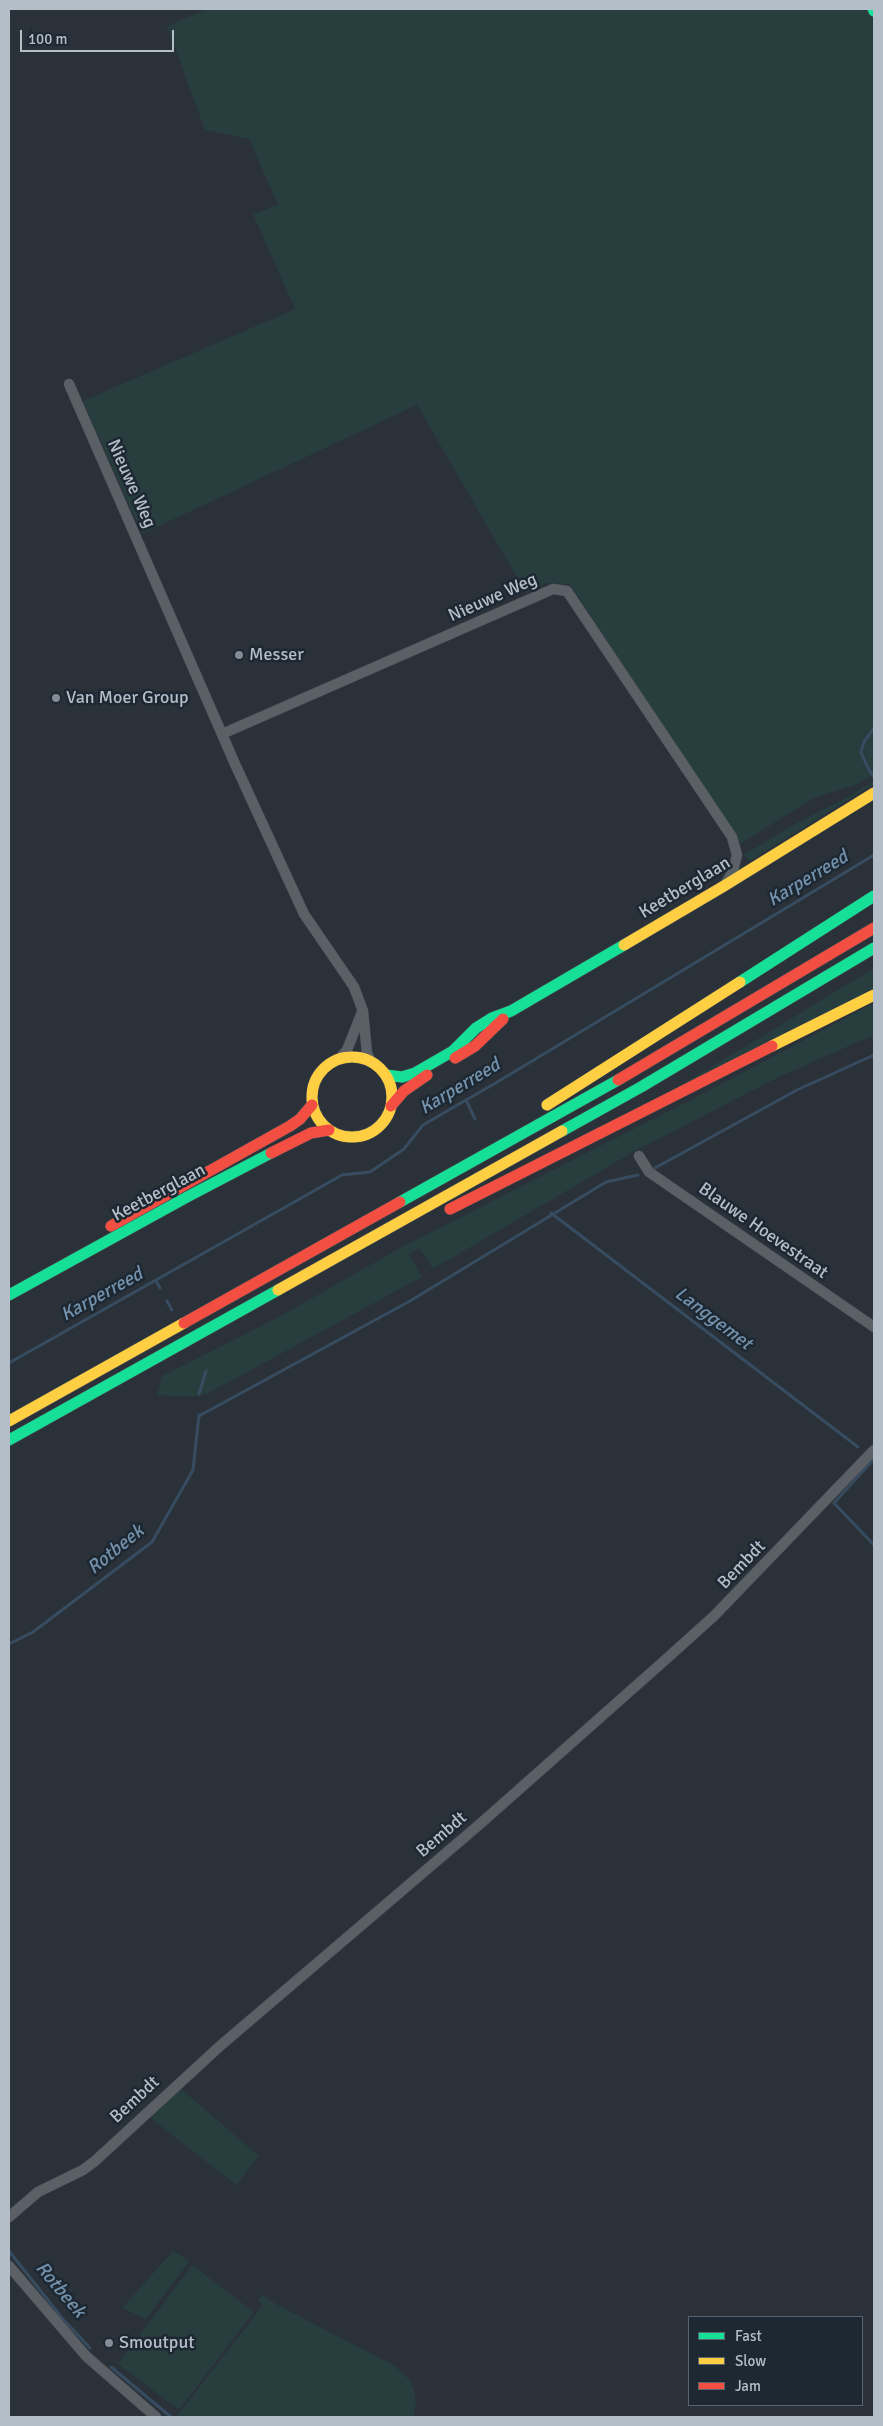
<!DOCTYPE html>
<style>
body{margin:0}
#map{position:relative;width:883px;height:2426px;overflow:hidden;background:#2a3138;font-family:Signika,sans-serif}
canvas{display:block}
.frame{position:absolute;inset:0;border:10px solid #b4bec9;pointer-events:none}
.legend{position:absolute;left:688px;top:2316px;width:175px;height:90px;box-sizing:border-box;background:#1d2833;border:1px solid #59646f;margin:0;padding:6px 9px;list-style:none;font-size:15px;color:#b4bec9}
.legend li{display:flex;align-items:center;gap:10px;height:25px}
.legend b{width:25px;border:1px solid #59646f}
.scale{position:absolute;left:20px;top:30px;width:154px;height:22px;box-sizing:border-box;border:2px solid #b4bec9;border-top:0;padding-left:6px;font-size:15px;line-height:18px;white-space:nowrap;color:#b4bec9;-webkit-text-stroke:4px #1d2833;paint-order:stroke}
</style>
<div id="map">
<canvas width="883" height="2426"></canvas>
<div class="frame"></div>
<ul class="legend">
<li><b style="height:6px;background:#16e098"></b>Fast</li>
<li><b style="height:6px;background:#ffcf43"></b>Slow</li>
<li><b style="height:6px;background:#f24e42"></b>Jam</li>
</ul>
<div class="scale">100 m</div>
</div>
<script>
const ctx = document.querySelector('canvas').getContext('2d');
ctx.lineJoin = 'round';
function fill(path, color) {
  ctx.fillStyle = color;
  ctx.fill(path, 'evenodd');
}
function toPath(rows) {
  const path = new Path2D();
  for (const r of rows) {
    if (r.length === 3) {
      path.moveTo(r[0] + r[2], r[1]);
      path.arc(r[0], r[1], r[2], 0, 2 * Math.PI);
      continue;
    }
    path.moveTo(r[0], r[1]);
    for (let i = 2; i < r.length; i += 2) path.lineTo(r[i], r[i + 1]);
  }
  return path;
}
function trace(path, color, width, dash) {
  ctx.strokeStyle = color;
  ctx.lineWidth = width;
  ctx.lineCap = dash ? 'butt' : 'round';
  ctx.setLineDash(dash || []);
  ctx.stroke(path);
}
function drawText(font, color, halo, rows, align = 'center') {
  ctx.font = font + ' Signika,sans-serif';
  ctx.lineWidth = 5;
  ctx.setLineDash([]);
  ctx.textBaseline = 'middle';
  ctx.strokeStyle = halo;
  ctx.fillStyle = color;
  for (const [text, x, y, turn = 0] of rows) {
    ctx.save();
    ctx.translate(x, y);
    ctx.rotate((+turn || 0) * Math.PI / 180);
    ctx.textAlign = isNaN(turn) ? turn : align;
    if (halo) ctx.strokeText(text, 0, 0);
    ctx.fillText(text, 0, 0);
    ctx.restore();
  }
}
fill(toPath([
 [207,9,874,9,874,774,858,784,814,798,740,844,570,584,547,583,526,593,417,405,142,534,83,401,295,309,253,214,278,205,249,139,205,130,167,26],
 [874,781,874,784,750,861,743,855,800,821,846,798],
 [874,968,874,990,651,1102,743,1048],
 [874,1003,874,1035,779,1077,635,1151,433,1269,419,1248,409,1255,422,1277,209,1393,194,1397,157,1395,162,1376,277,1318,402,1247,704,1093],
 [180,2088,259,2156,236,2185,148,2116],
 [173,2251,190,2261,146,2319,122,2308],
 [192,2265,254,2312,179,2410,118,2364],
 [263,2295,276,2304,395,2366,410,2380,414,2390,416,2402,414,2417,176,2417,263,2305,258,2300]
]), '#273d3e');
trace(toPath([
 [873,776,868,768,861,752,864,742,874,728],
 [466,1100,475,1119],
 [655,1168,797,1090,874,1055],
 [551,1213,858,1447],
 [156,1281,160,1288],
 [167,1301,172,1310],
 [9,1363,342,1175,370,1172,404,1149,423,1125,499,1081,874,855],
 [199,1394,206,1371],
 [199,1416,410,1301,606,1182,638,1175],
 [874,1459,834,1503,874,1545],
 [9,1644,33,1632,152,1542,193,1470,199,1415],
 [9,2251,62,2318,90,2348],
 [111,2367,171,2417]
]), '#374c61', 3);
const street = toPath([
 [69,384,235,764,304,914,354,987,363,1011,367,1053,371,1062],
 [222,734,553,589,567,591,732,837,737,855,733,871,726,883],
 [339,1059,347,1050,362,1012],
 [639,1156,649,1172,874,1327],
 [9,2217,38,2192,83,2170,95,2161,220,2046,480,1824,664,1661,714,1616,874,1450],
 [9,2266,86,2356,156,2417]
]);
const fast = toPath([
 [873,9,874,11],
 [740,982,874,896],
 [386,1075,402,1077,415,1073,453,1051,476,1028,492,1018,511,1011,624,945],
 [562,1131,641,1087,874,948],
 [400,1202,618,1080],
 [9,1295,187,1197,271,1153],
 [9,1440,278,1290]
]);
const slow = toPath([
 [624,945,724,886,874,793],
 [772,1046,874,995],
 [352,1097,40],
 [547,1105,740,982],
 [278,1290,562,1131],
 [9,1421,184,1323]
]);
const jam = toPath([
 [455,1058,475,1046,503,1019],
 [618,1080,874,928],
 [391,1106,404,1091,427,1075],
 [271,1153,311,1133,329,1130],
 [450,1209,772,1046],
 [111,1226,290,1126,300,1119,312,1105],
 [184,1323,400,1202]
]);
trace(street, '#484d53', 11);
trace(fast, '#484d53', 12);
trace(slow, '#484d53', 12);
trace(jam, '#484d53', 12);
trace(street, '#5a6066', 10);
trace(fast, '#16e098', 11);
trace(slow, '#ffcf43', 11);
trace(jam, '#f24e42', 11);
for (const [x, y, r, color] of [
 [239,655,5,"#848d96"],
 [56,698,5,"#848d96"],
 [109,2343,5,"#848d96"]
]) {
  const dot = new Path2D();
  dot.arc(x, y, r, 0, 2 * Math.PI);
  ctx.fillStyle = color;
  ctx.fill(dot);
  trace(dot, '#1d2833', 2);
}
drawText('18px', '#b4bec9', '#1d2833', [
 ["Nieuwe Weg",131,484,66],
 ["Nieuwe Weg",493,598,-24],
 ["Keetberglaan",685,888,-31],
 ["Keetberglaan",159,1193,-28],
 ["Blauwe Hoevestraat",763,1231,35],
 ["Bembdt",742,1565,-46],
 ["Bembdt",442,1835,-41],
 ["Bembdt",135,2100,-43]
]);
drawText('18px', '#b4bec9', '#1d2833', [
 ["Messer",249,655],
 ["Van Moer Group",66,698],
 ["Smoutput",119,2343]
], 'left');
drawText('italic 19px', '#7492ac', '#1d2833', [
 ["Karperreed",808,879,-31],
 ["Karperreed",460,1087,-31],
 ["Karperreed",102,1295,-29],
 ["Langgemet",713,1319,37],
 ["Rotbeek",116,1550,-39],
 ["Rotbeek",60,2290,50]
]);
</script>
